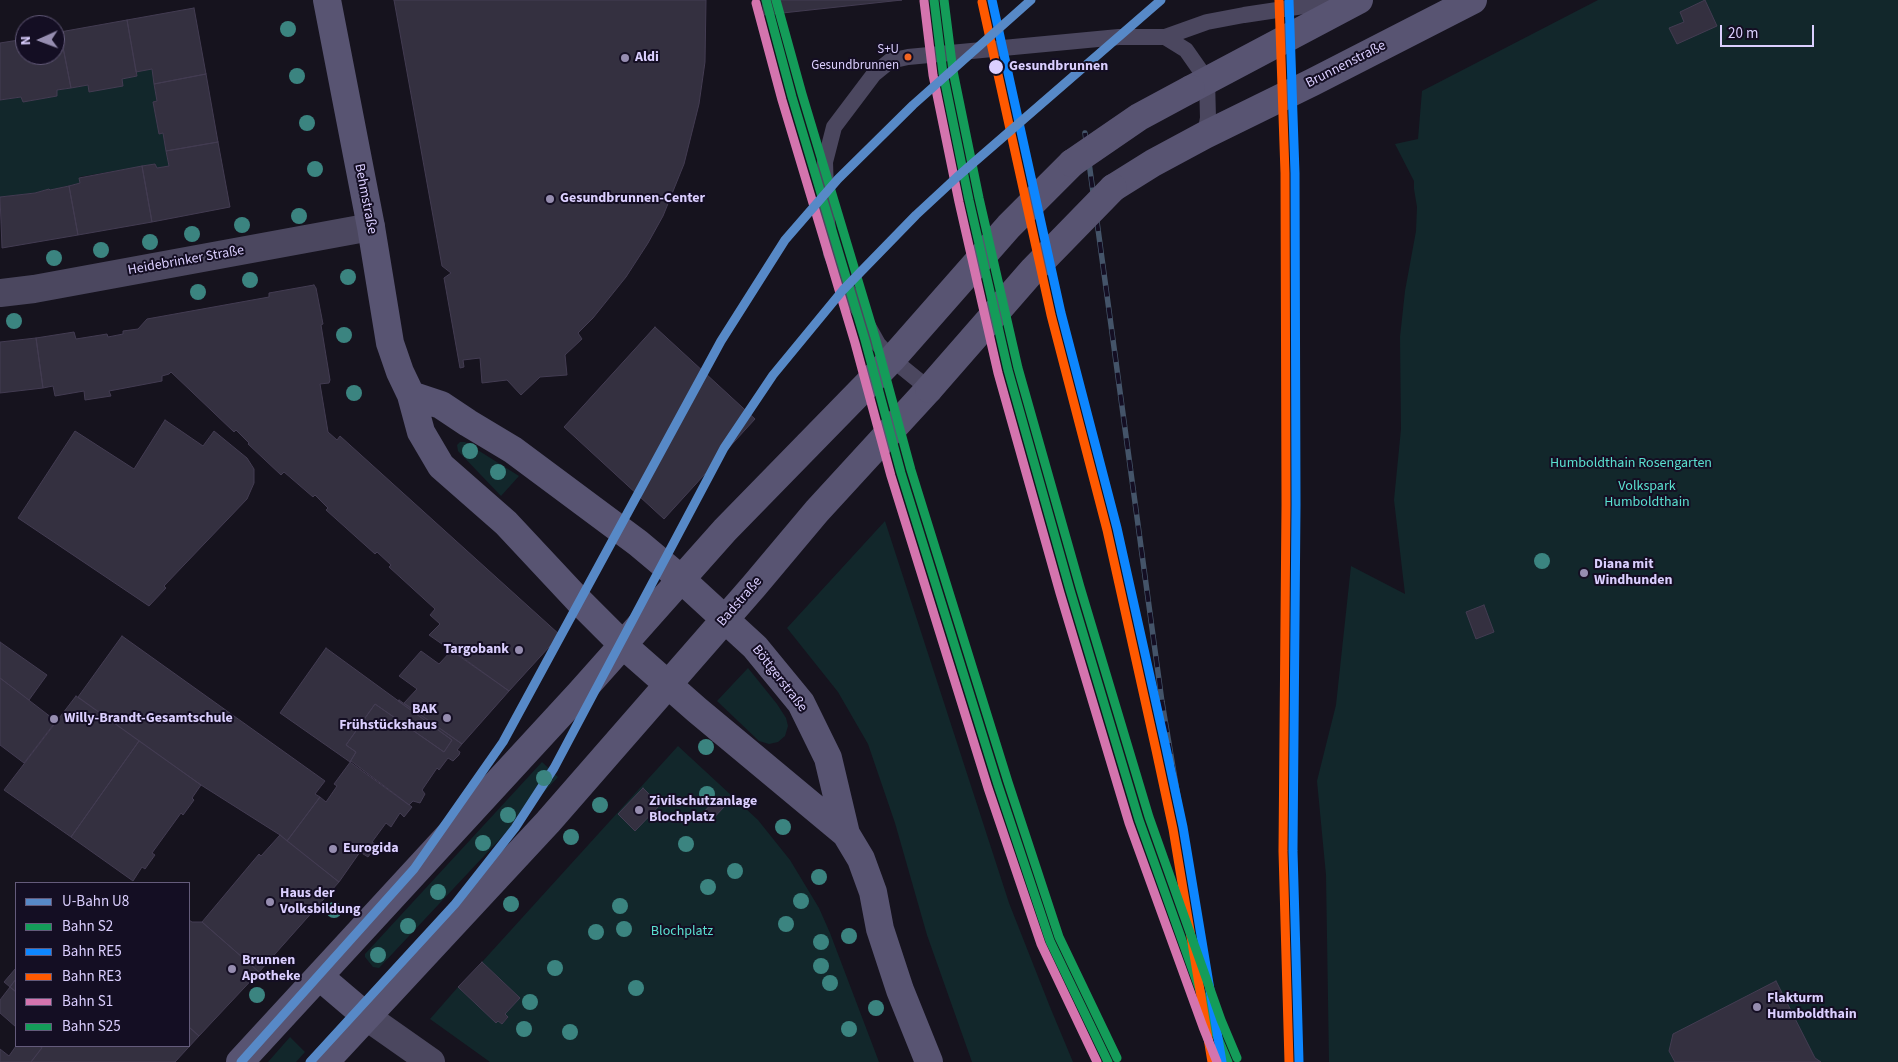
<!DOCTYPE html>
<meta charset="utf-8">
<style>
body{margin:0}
#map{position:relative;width:1898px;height:1062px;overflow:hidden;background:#16131e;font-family:"Source Sans 3",sans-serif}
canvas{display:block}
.legend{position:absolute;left:15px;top:882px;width:175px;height:165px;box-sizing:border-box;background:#140e23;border:1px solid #645b7b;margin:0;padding:6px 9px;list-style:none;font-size:15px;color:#dbcfff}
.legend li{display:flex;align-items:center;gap:10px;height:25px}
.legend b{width:25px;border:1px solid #645b7b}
.north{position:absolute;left:15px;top:15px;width:50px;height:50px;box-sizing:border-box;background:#140e23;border:1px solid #645b7b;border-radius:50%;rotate:268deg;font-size:14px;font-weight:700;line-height:20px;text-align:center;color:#dbcfff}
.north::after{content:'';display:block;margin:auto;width:18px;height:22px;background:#968db0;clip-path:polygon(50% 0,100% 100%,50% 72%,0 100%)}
.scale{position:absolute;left:1720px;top:25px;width:94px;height:22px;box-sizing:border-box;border:2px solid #dbcfff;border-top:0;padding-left:6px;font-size:15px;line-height:18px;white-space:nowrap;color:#dbcfff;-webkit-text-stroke:4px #140e23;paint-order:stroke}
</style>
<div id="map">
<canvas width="1898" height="1062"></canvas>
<ul class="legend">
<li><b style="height:6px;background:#5789c7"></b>U-Bahn U8</li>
<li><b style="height:6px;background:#149c59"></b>Bahn S2</li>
<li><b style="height:6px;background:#0d86ff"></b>Bahn RE5</li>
<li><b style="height:6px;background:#ff5900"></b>Bahn RE3</li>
<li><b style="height:6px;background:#d474ae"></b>Bahn S1</li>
<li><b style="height:6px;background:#149c59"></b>Bahn S25</li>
</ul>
<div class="north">N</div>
<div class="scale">20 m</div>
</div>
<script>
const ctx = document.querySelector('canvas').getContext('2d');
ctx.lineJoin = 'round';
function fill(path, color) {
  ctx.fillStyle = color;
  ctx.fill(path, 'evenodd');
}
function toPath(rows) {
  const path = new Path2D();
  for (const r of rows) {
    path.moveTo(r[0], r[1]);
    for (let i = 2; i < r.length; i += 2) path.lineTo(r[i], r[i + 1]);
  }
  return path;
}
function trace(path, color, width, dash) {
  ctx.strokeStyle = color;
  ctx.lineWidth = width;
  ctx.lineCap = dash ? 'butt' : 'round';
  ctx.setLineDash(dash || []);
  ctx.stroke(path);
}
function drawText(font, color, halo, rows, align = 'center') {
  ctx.font = font + ' "Source Sans 3",sans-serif';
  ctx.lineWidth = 4;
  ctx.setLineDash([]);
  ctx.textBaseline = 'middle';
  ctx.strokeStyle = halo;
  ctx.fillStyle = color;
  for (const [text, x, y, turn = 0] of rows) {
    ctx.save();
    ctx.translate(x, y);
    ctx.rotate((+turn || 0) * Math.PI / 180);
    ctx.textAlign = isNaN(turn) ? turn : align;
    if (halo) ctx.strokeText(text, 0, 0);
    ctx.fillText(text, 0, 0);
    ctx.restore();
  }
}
fill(toPath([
 [1598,0,1898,0,1898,1062,1329,1062,1326,875,1317,781,1336,705,1351,566,1405,594,1394,500,1401,429,1400,337,1405,291,1416,231,1417,207,1414,189,1414,181,1395,144,1418,139,1422,91],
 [152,69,157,101,153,102,159,134,163,133,169,166,157,168,155,164,79,177,80,183,50,190,49,189,35,193,0,197,0,100,21,97,23,102,57,96,57,90,88,85,89,92,122,79,137,76,136,72],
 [460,442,465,442,519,476,501,496,458,451,457,445],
 [885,521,1009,903,1050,1007,1073,1062,972,1062,927,935,895,823,868,744,838,692,787,628],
 [748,668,777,704,786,718,788,726,785,736,778,742,769,744,759,741,717,701],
 [678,746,758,820,790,860,819,908,830,933,879,1062,490,1062,430,1019,458,987,496,1023,498,1021,502,1024,508,1018,505,1014,520,998,482,962],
 [542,762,558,777,379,968,373,967,365,957,365,954],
 [290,1037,305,1052,296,1062,268,1062]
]), '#12272b');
const building = toPath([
 [394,0,706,0,705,62,699,104,684,164,663,216,648,243,626,277,593,318,578,333,582,339,565,355,567,375,540,377,521,395,507,380,482,383,480,358,463,360,464,367,460,368,444,278,451,273,442,266,394,0],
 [762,0,902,0,764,15,762,0],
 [1705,0,1717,26,1677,44,1669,28,1684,22,1680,12,1705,0],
 [194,8,206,74,154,84,152,69,136,72,127,20,194,8],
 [127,20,137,76,122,79,123,86,89,92,88,85,71,88,60,32,127,20],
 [60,32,71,88,57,90,57,96,23,102,21,97,0,100,0,43,25,39,25,55,55,55,55,33,60,32],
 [206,74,218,142,166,151,163,133,159,134,153,102,157,101,154,84,206,74],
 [218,142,230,207,152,222,142,166,155,164,157,168,169,166,166,151,218,142],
 [142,166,152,222,78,235,69,186,80,183,79,178,142,166],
 [69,186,78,235,2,248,0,197,35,193,49,189,50,190,69,186],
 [314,285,316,288,323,324,321,325,330,380,329,383,320,384,328,432,337,440,340,436,560,635,509,691,429,635,440,624,430,615,435,609,389,567,391,565,377,552,375,554,326,510,328,508,315,495,313,497,284,472,281,475,248,444,249,443,236,430,234,432,171,372,169,374,162,376,162,381,109,391,111,396,85,400,84,391,55,396,53,386,43,388,36,338,74,332,76,339,107,334,108,337,123,334,123,331,138,329,147,319,269,297,269,293,314,285],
 [655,327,755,419,664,519,564,427,655,327],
 [36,338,43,388,0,393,0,342,36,338],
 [165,420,203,446,214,431,247,458,254,469,254,483,247,499,164,586,166,588,149,606,18,518,75,431,134,469,165,420],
 [1484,605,1494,632,1476,639,1466,612,1484,605],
 [122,636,325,781,315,794,320,797,287,841,280,835,201,785,78,697,122,636],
 [0,642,47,675,29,700,0,678,0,642],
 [326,648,452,740,444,752,375,704,346,745,356,752,350,762,280,713,326,648],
 [452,650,509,691,462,744,404,703,417,689,399,676,421,651,439,664,452,650],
 [0,678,56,721,24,763,0,745,0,678],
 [76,696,139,741,71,837,4,790,76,696],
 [399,700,462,744,457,750,460,752,459,755,453,761,448,758,439,770,437,768,422,790,425,794,420,803,413,801,409,805,350,762,356,752,346,745,375,704,444,752,452,740,398,701,399,700],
 [139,741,201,785,192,798,194,800,183,815,181,813,152,853,155,855,145,869,142,867,133,881,71,837,139,741],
 [351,761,412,807,404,817,400,813,391,827,386,823,372,842,377,845,368,857,360,852,339,882,287,841,320,797,326,802,337,786,334,784,351,761],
 [643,788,660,805,635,831,618,814,643,788],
 [716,799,724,807,709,823,701,815,716,799],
 [280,835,339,882,259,972,202,922,259,854,261,856,280,835],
 [189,920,192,922,202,922,259,972,199,1036,189,1027,189,920],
 [482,962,520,998,505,1014,508,1017,502,1024,498,1021,496,1023,458,987,482,962],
 [16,968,16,979,10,987,4,982,16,968],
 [16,979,16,992,10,987,16,979],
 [1776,981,1815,1058,1821,1062,1675,1062,1669,1051,1673,1034,1776,981],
 [10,987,16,992,16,1027,0,1013,0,1000,10,987],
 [189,1027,199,1036,175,1062,31,1062,43,1046,189,1046,189,1027],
 [16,1046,39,1046,42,1048,31,1062,0,1062,0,1049,9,1056,16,1046]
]);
fill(building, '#343040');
trace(building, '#433c52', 1);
trace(toPath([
 [1165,37,1207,22,1244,15,1310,5,1339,7],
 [929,389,892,359,878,344,842,280,831,253,827,222,825,162,834,127,874,74,890,61,908,57,1119,37,1165,37,1186,50,1207,80,1208,118,1205,135]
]), '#4b475f', 16);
trace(toPath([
 [0,293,34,289,371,227],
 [367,1017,431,1062]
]), '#4b475f', 28);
trace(toPath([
 [327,0,371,227,390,343,400,372,411,395,421,432,441,466,506,523,578,600,623,645,697,710,846,834],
 [1191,89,1359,0],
 [1113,188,1153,163,1205,135,1313,82,1473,0],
 [411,395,441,405,468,423,513,450,638,543,681,579,755,647,801,703,828,758,846,834,861,859,873,892,880,929,900,990,929,1062],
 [320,977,367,1017],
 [240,1062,580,693,725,530,892,359,1009,226,1072,163],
 [325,1062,548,822,754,586,817,511,929,389]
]), '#585472', 28);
const rail = toPath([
 [1085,133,1162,702,1183,827]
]);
trace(rail, '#445469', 5.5);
trace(rail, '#140e23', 4, [11]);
trace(toPath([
 [1072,163,1139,117,1191,89],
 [929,389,1033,270,1113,188]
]), '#585472', 28);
trace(toPath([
 [766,0,792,97,865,340,901,473,998,785,1050,941,1108,1062],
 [934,0,943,73,969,200,1008,370,1070,590,1139,820,1212,1024,1228,1062]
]), '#149c59', 9);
trace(toPath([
 [992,0,1061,313,1117,528,1166,748,1183,827,1222,1062],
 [1289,0,1295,173,1296,505,1293,851,1299,1062]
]), '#0d86ff', 9);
trace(toPath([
 [1279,0,1285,173,1286,505,1283,851,1289,1062],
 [982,2,1051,315,1107,530,1156,750,1173,829,1212,1062]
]), '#ff5900', 9);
trace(toPath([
 [924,1,933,75,959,202,998,373,1060,593,1129,823,1203,1027,1217,1062],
 [756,3,782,100,855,343,891,476,988,788,1041,944,1097,1062]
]), '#d474ae', 9);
trace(toPath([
 [776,0,802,94,875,337,911,470,1008,782,1059,937,1117,1058],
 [944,0,953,71,979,198,1018,368,1080,587,1149,817,1221,1020,1237,1058]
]), '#149c59', 9);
trace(toPath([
 [241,1062,414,869,503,742,721,341,785,240,838,179,913,105,1031,0],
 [310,1062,455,904,515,828,554,768,724,448,773,375,843,290,916,215,957,177,1161,0]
]), '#5789c7', 9);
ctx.fillStyle = '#3b8480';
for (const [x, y] of [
 [288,29],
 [297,76],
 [307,123],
 [315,169],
 [299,216],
 [242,225],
 [192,234],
 [150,242],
 [101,250],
 [54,258],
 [348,277],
 [250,280],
 [198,292],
 [14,321],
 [344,335],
 [354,393],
 [470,451],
 [498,472],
 [1542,561],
 [706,747],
 [544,778],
 [707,794],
 [600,805],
 [508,815],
 [783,827],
 [571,837],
 [483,843],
 [686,844],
 [735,871],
 [819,877],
 [708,887],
 [438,892],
 [801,901],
 [511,904],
 [620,906],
 [334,910],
 [786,924],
 [408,926],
 [624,929],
 [596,932],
 [849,936],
 [821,942],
 [378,955],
 [821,966],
 [555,968],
 [830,983],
 [636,988],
 [257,995],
 [530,1002],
 [876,1008],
 [524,1029],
 [849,1029],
 [570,1032]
]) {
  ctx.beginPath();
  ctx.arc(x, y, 8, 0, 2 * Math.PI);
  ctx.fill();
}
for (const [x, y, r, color] of [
 [908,57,4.5,"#f26522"],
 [625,58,5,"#968db0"],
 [996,67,8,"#dbcfff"],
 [550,199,5,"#968db0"],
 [1584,573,5,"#968db0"],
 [519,650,5,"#968db0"],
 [447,718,5,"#968db0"],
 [54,719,5,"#968db0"],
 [639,810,5,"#968db0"],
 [333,849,5,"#968db0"],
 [270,902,5,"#968db0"],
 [232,969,5,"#968db0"],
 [1757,1007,5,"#968db0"]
]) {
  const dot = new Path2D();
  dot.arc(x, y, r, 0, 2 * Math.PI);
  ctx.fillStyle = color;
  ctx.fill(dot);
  trace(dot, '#140e23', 2);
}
drawText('13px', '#dbcfff', '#140e23', [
 ["S+U",899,50],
 ["Gesundbrunnen",899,66]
], 'right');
drawText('bold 14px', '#dbcfff', '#140e23', [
 ["Aldi",635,58],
 ["Gesundbrunnen-Center",560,199],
 ["Diana mit",1594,565],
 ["Windhunden",1594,581],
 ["Targobank",509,650,"right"],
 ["BAK",437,710,"right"],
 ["Frühstückshaus",437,726,"right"],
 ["Willy-Brandt-Gesamtschule",64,719],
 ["Zivilschutzanlage",649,802],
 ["Blochplatz",649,818],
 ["Eurogida",343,849],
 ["Haus der",280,894],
 ["Volksbildung",280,910],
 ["Brunnen",242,961],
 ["Apotheke",242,977],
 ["Flakturm",1767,999],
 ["Humboldthain",1767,1015]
], 'left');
drawText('14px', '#dbcfff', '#140e23', [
 ["Brunnenstraße",1346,65,-27],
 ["Behmstraße",365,199,79],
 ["Heidebrinker Straße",186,261,-10],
 ["Badstraße",740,602,-49],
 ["Böttgerstraße",779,679,52]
]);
drawText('bold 14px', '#dbcfff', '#140e23', [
 ["Gesundbrunnen",1009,67]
], 'left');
drawText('14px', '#5ae0d0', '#140e23', [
 ["Humboldthain Rosengarten",1631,464],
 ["Volkspark",1647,487],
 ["Humboldthain",1647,503],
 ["Blochplatz",682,932]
]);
</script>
